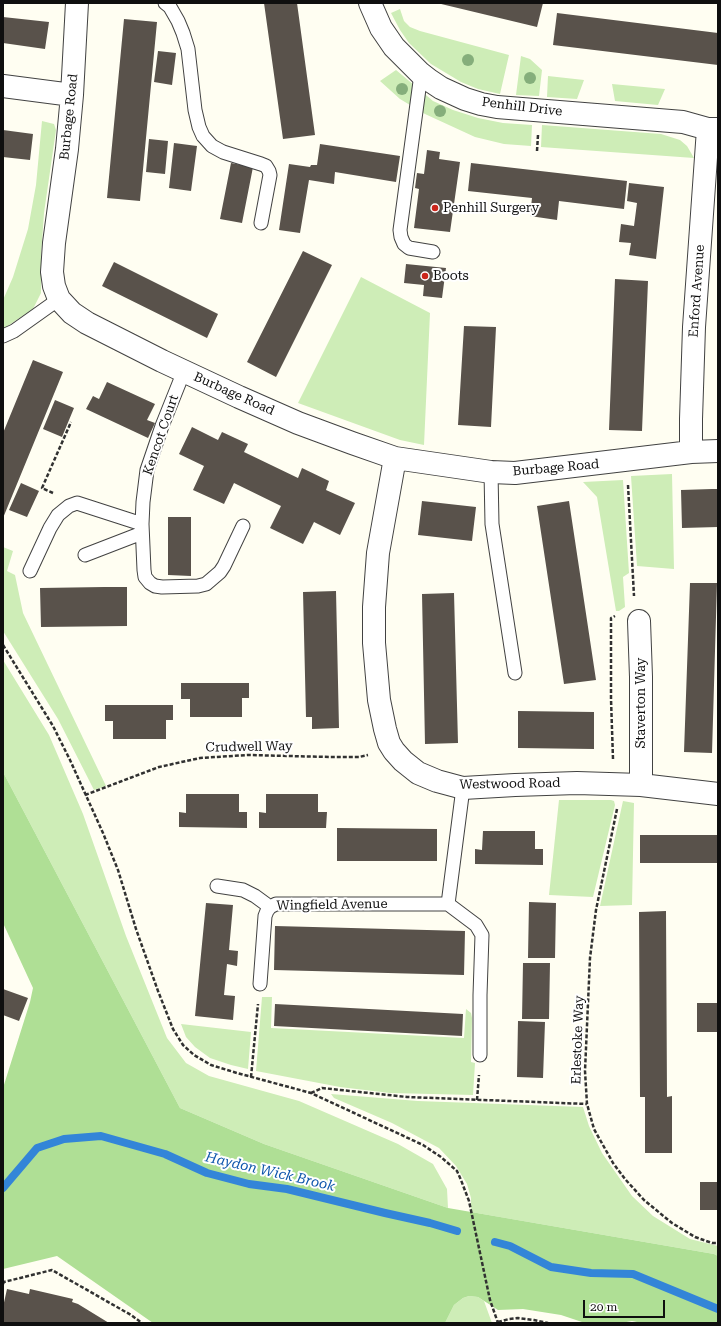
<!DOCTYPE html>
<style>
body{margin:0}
#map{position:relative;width:721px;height:1326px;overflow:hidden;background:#fffef2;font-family:"Roboto Serif",serif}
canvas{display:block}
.frame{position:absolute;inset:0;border:4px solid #0f0f0f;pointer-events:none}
.scale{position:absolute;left:583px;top:1300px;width:82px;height:18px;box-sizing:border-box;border:2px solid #0f0f0f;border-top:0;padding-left:5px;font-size:12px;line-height:14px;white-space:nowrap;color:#0f0f0f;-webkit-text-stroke:3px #fff;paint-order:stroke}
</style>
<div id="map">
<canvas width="721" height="1326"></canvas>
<div class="frame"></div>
<div class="scale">20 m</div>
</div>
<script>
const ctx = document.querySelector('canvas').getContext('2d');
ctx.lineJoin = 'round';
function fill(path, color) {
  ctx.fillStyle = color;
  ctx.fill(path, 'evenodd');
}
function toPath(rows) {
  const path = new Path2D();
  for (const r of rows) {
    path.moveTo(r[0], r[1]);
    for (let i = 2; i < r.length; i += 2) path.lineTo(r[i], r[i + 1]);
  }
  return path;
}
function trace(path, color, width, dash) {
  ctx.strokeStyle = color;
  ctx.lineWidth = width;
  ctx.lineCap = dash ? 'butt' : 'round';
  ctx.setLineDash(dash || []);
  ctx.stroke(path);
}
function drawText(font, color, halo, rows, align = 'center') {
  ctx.font = font + ' "Roboto Serif",serif';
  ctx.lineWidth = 4;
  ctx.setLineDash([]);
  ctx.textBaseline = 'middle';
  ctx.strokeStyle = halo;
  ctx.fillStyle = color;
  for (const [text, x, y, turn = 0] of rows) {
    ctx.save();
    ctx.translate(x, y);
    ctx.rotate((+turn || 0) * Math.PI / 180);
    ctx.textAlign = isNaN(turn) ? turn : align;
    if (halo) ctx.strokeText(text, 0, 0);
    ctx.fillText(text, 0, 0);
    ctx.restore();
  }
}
fill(toPath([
 [400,9,404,21,410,27,420,31,509,55,500,94,478,89,461,82,431,64,409,43,400,30,391,13],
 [521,56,530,59,542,70,539,96,516,95],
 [396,70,433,101,453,110,478,118,503,123,532,125,531,146,504,144,475,137,425,114,400,99,380,81],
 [548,76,584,80,577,99,547,97],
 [612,84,665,89,658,105,615,101],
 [42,121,54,124,56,130,44,213,41,256,41,293,33,309,3,329,3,300,13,277,28,229,36,185],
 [542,125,661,134,680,140,687,146,694,158,541,147],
 [361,277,430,313,424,445,400,440,298,403],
 [672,474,674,569,637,566,631,476],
 [623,480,629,573,623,577,625,607,619,611,616,611,597,497,583,482],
 [3,547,13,551,7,571,15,575,23,613,106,786,94,790,58,719,3,631],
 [3,660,49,735,83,814,126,936,167,1038,186,1063,209,1076,299,1101,398,1144,433,1164,447,1189,448,1208,264,1144,180,1108,3,772],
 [559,800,611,800,614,801,615,805,593,897,549,895],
 [623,801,634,803,632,905,600,906],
 [262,997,272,997,271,1028,464,1038,466,1009,471,1013,472,1018,471,1062,475,1063,473,1095,390,1093,340,1087,256,1071],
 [181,1024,251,1032,248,1069,231,1065,210,1058,195,1047,186,1037],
 [331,1094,418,1101,583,1107,589,1126,602,1153,632,1196,653,1216,690,1239,718,1246,718,1256,714,1254,471,1212,471,1198,467,1184,456,1166,439,1148,392,1123,334,1098],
 [469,1296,478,1297,484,1301,492,1323,445,1323,454,1305,463,1298]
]), '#ceedb7');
fill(toPath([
 [3,772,180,1108,264,1144,448,1208,714,1254,718,1256,718,1323,642,1323,632,1321,621,1323,585,1323,561,1315,523,1309,498,1310,478,1297,469,1296,463,1298,454,1305,445,1323,153,1323,57,1256,3,1269,3,1088,30,1002,33,988,3,923]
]), '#afdf95');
trace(toPath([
 [3,1188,37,1148,64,1139,101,1136,165,1154,207,1173,249,1184,287,1189,385,1213,430,1223,457,1231],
 [495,1242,510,1246,551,1267,591,1273,633,1274,718,1309]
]), '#3385d8', 8);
fill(toPath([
 [264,3,297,3,315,135,283,139],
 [437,3,543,3,537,27],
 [557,13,718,33,718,65,553,45],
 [3,17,49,22,45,49,3,43],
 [124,19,157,22,140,201,107,198],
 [158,51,176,53,172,85,154,82],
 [3,130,33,134,30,160,3,157],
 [149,139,168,141,165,174,146,172],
 [174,143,197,146,191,191,169,188],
 [320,144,400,156,396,182,335,172,334,184,309,180,300,233,279,230,289,164,310,167,311,165,317,165],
 [427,150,440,152,439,159,460,162,450,232,414,228,419,189,415,188,417,173,424,174],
 [231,163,253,167,242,223,220,219],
 [471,163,627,181,624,209,559,201,557,220,530,216,532,198,468,191],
 [629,183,664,187,656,259,629,255,631,243,619,242,621,224,634,226,637,203,627,201],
 [303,251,332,265,276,377,247,362],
 [114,262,218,314,207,338,102,286],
 [406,264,446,268,442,298,423,296,424,285,404,283],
 [615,279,648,281,642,431,609,430],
 [464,326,496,327,491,427,458,425],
 [33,360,63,372,3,518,3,433],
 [107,382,155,404,147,420,155,423,148,438,86,409,93,396,99,399],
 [55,400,74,408,62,437,43,429],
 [192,427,218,440,222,432,248,444,244,452,298,478,302,468,329,481,326,490,355,503,340,535,314,522,303,544,270,528,281,506,234,483,224,504,193,490,204,466,179,454],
 [21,483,39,491,27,517,9,510],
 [712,489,718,489,718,527,682,528,681,490],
 [422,501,476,507,472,541,418,535],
 [569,501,596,680,564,684,537,506],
 [168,517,191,517,191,576,168,575],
 [690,583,717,583,712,753,684,752],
 [104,587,127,587,127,626,41,627,40,588],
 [336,591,339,728,312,729,312,717,306,717,303,592],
 [454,593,458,743,425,744,422,594],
 [181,683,249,683,249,698,242,698,242,717,190,717,190,699,181,699],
 [105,705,173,705,173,720,166,720,166,739,113,739,113,721,105,721],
 [518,711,594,712,594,749,518,748],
 [186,794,239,794,239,812,247,812,247,828,179,827,179,812,186,813],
 [266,794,318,794,318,812,327,812,326,828,259,828,259,812,266,813],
 [337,828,437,829,437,861,337,861],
 [483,831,535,831,535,849,543,849,543,865,475,864,475,849,482,850],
 [640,835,718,835,718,863,640,863],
 [529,902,556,903,555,958,528,958],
 [206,903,233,905,229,950,238,951,237,966,227,964,224,995,235,996,233,1020,195,1016],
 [666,911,667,1097,672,1096,672,1153,645,1153,645,1097,640,1097,639,912],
 [275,926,465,931,464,975,274,970],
 [523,963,550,963,549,1019,522,1019],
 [3,989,28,998,19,1021,3,1015],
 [697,1003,718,1003,718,1032,697,1032],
 [275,1004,463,1014,462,1036,274,1026],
 [518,1021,545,1022,543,1078,517,1077],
 [700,1182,718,1182,718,1210,700,1210],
 [7,1289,29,1294,30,1289,73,1299,72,1302,78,1304,109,1323,8,1323,3,1322,3,1307]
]), '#59524b');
const service = toPath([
 [165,3,170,7,178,21,183,33,188,49,195,110,199,127,203,136,212,146,223,152,261,164,266,166,269,171,270,175,261,223],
 [421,74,400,230,401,237,404,244,409,248,433,252],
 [3,336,14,331,59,299],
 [184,371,162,426,147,470,143,502,142,524,144,570,145,577,150,583,155,586,162,587,198,586,206,584,220,572,224,566,243,526],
 [491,472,492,524,515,673],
 [85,555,142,533],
 [30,571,50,528,58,515,69,506,77,503,142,524],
 [463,788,448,904,476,925,482,935,480,995,480,1055],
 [217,886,243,890,255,896,270,907],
 [260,984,265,916,267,911,270,907,276,904,448,904]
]);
const minor = toPath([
 [77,3,72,95,67,149,54,243,52,272,54,286,59,299,72,313,87,323,162,361,239,397,298,423,352,443,395,458,491,472,515,473,691,452,718,451],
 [370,3,381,28,394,47,420,73,429,80,441,88,465,99,481,104,497,107,683,122,708,129,718,129],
 [3,86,72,95],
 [691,452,691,419,694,327,708,129],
 [395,458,378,553,374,607,374,643,379,700,385,729,389,743,394,751,403,761,418,773,437,781,463,788,515,785,577,783,641,785,718,794],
 [639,621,641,677,641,785]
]);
trace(service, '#424242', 15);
trace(minor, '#424242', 24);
trace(toPath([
 [537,151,538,135],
 [628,485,634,596],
 [53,493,42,488,71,422],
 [3,645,53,726,70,760,103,833,118,870,136,929,158,991,173,1029,183,1045,194,1055,211,1065,237,1073,311,1093,423,1145,441,1157,457,1171,461,1180,469,1201,490,1300,498,1323],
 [613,759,611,699,611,618,615,616],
 [85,795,159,767,200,758,248,755,330,757,359,757,368,755],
 [617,809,596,910,590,958,585,1071,587,1104,594,1129,613,1163,625,1179,644,1200,672,1223,695,1237,712,1243,718,1243],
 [251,1077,258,1004],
 [311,1093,322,1088,407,1097,587,1104],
 [477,1100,479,1075],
 [3,1284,4,1282,52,1270,131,1315,142,1323],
 [498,1322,509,1319,518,1318,534,1320,548,1323]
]), '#313131', 2.5, [4, 2]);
trace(service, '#fff', 13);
trace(minor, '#fff', 22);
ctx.fillStyle = '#85ae7b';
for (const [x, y] of [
 [468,60],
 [530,78],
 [402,89],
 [440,111]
]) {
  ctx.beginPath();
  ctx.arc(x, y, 6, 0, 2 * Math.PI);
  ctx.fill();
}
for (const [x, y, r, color] of [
 [435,208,4,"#cb251b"],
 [425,276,4,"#cb251b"]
]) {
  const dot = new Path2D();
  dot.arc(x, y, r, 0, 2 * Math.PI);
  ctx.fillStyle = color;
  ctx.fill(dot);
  trace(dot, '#fff', 1.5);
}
drawText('13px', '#0f0f0f', '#fff', [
 ["Penhill Drive",522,107,7],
 ["Burbage Road",69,117,-84],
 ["Enford Avenue",697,291,-86],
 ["Burbage Road",234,394,24],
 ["Kencot Court",161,435,-71],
 ["Burbage Road",556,468,-5],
 ["Staverton Way",641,703,-90],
 ["Crudwell Way",249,747,-1],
 ["Westwood Road",510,784,-1],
 ["Wingfield Avenue",332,905,-1],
 ["Erlestoke Way",578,1040,-88]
]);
drawText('13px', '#0f0f0f', '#fff', [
 ["Penhill Surgery",443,208],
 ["Boots",433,276]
], 'left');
drawText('italic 14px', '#0e56ac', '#fff', [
 ["Haydon Wick Brook",270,1172,13]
]);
</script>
